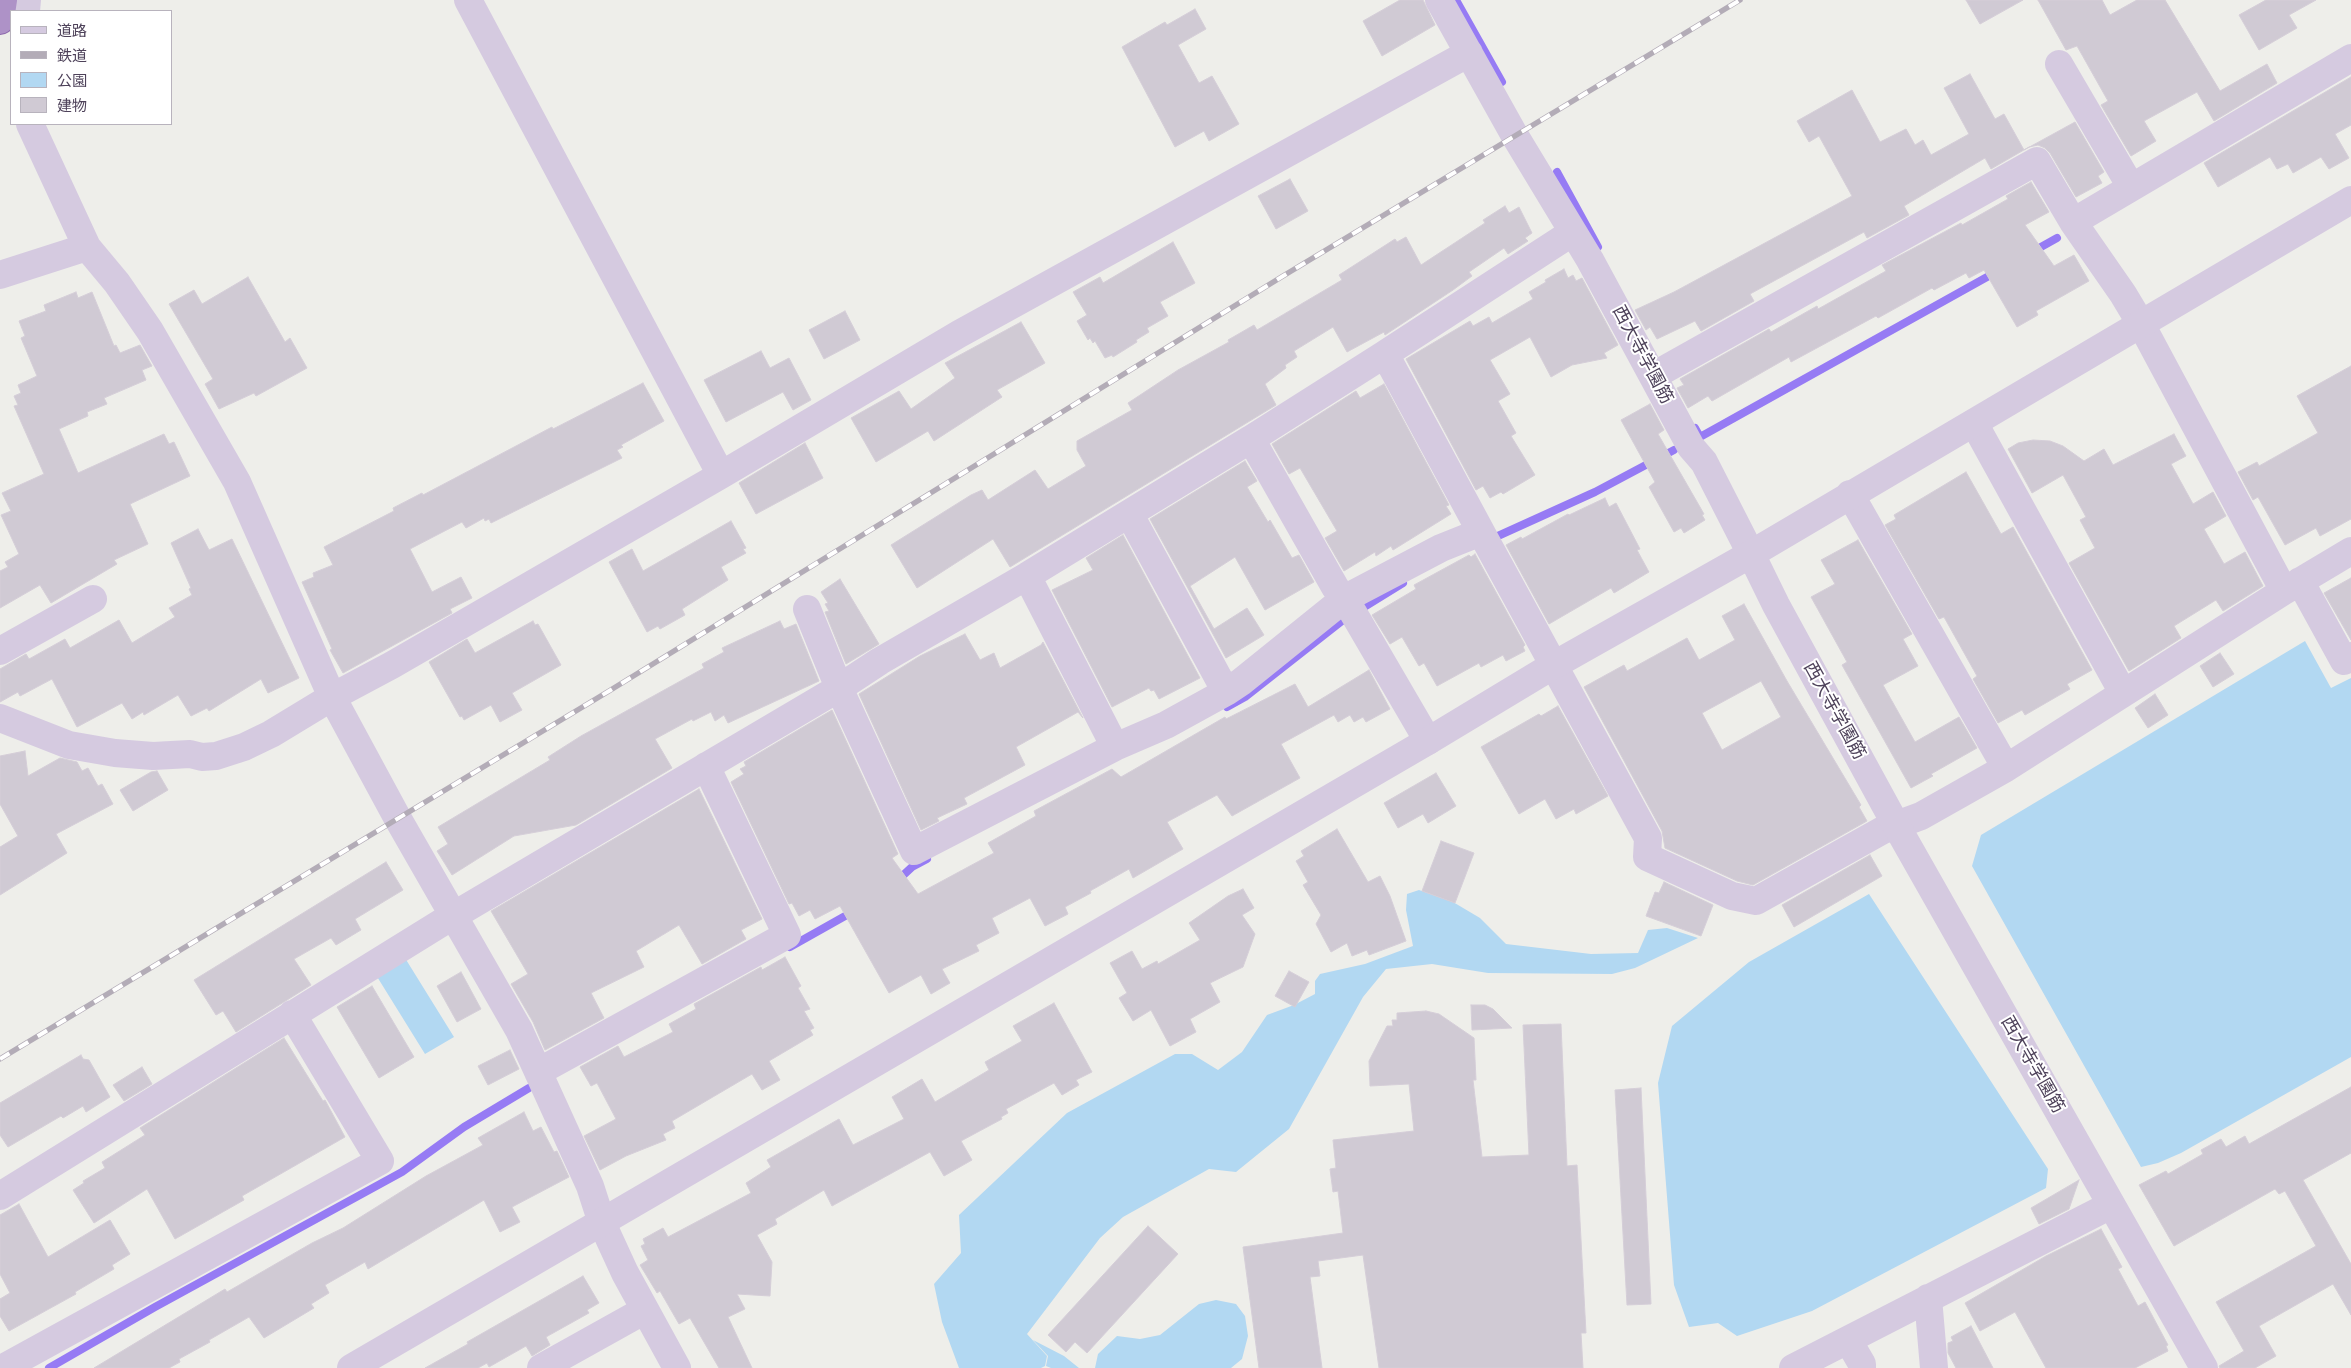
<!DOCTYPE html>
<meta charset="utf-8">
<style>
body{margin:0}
#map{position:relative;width:2351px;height:1368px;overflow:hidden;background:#eeeeea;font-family:"DejaVu Sans","Noto Sans JP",sans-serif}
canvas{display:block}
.legend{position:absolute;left:10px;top:10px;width:162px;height:115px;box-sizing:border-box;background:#fff;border:1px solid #b8b3bd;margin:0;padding:6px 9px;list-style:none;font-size:15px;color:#4e425a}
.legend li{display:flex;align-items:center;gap:10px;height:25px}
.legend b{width:25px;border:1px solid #b8b3bd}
</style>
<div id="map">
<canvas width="2351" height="1368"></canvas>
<ul class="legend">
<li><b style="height:6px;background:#d5cae0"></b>道路</li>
<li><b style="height:6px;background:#b3acb7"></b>鉄道</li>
<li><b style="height:14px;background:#b2d8f2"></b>公園</li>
<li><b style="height:14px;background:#d0cad4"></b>建物</li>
</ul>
</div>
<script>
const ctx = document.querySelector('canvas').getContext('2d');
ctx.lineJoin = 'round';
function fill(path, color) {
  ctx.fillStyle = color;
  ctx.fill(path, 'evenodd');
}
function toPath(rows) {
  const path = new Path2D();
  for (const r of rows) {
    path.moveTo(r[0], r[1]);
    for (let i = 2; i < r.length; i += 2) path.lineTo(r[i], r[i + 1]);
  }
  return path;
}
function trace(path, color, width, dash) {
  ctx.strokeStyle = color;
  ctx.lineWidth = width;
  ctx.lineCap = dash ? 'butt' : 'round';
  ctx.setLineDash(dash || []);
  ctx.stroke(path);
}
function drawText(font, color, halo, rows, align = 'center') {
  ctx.font = font + ' "DejaVu Sans","Noto Sans JP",sans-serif';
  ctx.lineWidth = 4;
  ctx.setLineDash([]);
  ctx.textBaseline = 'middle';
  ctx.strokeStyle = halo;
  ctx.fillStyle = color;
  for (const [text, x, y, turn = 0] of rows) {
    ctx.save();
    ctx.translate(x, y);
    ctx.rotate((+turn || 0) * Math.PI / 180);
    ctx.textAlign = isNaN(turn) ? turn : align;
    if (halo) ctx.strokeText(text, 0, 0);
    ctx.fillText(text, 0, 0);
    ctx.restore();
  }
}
fill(toPath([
 [2305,641,2331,688,2351,678,2351,1057,2181,1153,2158,1163,2141,1167,1972,866,1981,835],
 [1419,890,1453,902,1480,918,1506,944,1591,954,1638,953,1648,930,1667,928,1698,938,1635,968,1612,974,1488,973,1432,964,1386,969,1363,997,1289,1129,1236,1172,1209,1169,1123,1217,1100,1238,1027,1334,1047,1356,1045,1366,1041,1368,959,1368,942,1322,934,1284,961,1253,959,1215,1067,1113,1175,1054,1192,1054,1218,1070,1242,1052,1267,1015,1294,1005,1315,994,1315,981,1320,974,1365,964,1413,946,1406,910,1407,894],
 [1869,894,2048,1169,2046,1188,1812,1311,1737,1336,1718,1323,1689,1327,1674,1285,1658,1083,1672,1026,1749,962],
 [405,958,454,1037,425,1054,376,975],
 [1216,1300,1236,1304,1245,1316,1248,1336,1242,1359,1231,1368,1095,1368,1098,1354,1117,1336,1140,1339,1160,1335,1199,1304],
 [1033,1340,1064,1356,1079,1368,1051,1368,1046,1366,1048,1356]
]), '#b2d8f2');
trace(toPath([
 [1456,0,1502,82],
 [1557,172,1598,247],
 [2032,252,2057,238],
 [1695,428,1700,437,1996,272],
 [1489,540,1595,492,1674,450],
 [1227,707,1245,697,1343,620,1403,583],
 [898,880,912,867,927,859],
 [790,947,854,911],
 [49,1368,155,1307,402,1172,464,1127,529,1088]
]), '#967bf4', 8);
const building = toPath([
 [1400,0,1423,0,1435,25,1382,56,1363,21,1400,0],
 [1966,0,2023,0,1980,24,1966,0],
 [2038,0,2102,0,2110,15,2137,0,2165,0,2220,91,2267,64,2277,83,2214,121,2197,92,2144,121,2156,141,2131,156,2101,105,2108,101,2077,46,2066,50,2038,0],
 [2266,0,2316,0,2289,15,2297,28,2259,50,2239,15,2266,0],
 [1195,9,1206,29,1178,45,1199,83,1212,76,1239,124,1209,141,1204,131,1175,147,1122,47,1165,22,1167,25,1195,9],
 [1970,74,1995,119,2004,114,2024,150,2075,122,2104,172,2098,176,2102,183,2076,197,2050,153,2045,148,2038,145,2029,147,1991,169,1985,158,1904,206,1909,215,1867,238,1864,232,1750,294,1754,301,1701,331,1695,321,1657,339,1650,327,1646,330,1635,310,1674,292,1852,196,1819,136,1809,142,1797,121,1852,90,1880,142,1906,129,1915,145,1923,140,1931,155,1969,134,1944,88,1970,74],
 [2351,77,2351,125,2335,134,2349,158,2329,169,2321,157,2293,173,2288,164,2277,169,2270,157,2218,187,2204,163,2351,77],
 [1290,179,1308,211,1276,229,1258,196,1290,179],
 [2031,182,2049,212,2025,225,2054,266,2074,255,2089,281,2036,311,2038,315,2017,327,1984,270,1969,278,1966,273,1934,290,1932,288,1878,318,1876,316,1791,362,1789,357,1712,401,1708,396,1688,408,1677,388,1684,385,1680,379,1769,329,1771,332,1817,306,1818,309,1886,271,1882,265,1961,223,1962,225,2008,199,2006,196,2031,182],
 [1505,206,1509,213,1519,207,1532,233,1525,238,1528,241,1508,254,1504,248,1469,272,1472,276,1453,290,1385,335,1384,332,1347,352,1333,327,1294,351,1297,357,1285,365,1286,368,1265,384,1276,405,1010,567,993,539,917,588,891,545,971,495,982,490,988,500,1035,470,1048,489,1086,466,1077,450,1077,441,1132,410,1128,403,1178,370,1229,342,1228,340,1254,325,1257,330,1342,280,1339,275,1395,239,1397,242,1406,237,1421,265,1485,223,1483,220,1505,206],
 [1173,242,1195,283,1160,302,1168,316,1147,328,1149,332,1136,340,1137,342,1113,357,1112,355,1105,358,1095,341,1093,343,1090,338,1088,340,1077,321,1087,315,1073,292,1100,277,1103,283,1173,242],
 [1564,269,1568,278,1573,275,1576,281,1582,278,1618,345,1604,353,1607,358,1572,365,1551,377,1530,337,1490,360,1510,394,1498,401,1516,433,1511,436,1535,475,1503,494,1501,492,1490,498,1483,486,1476,490,1406,359,1470,321,1473,326,1489,317,1492,323,1533,299,1529,292,1546,282,1545,280,1564,269],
 [248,277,285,342,290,338,307,368,256,396,254,393,219,409,205,384,213,379,169,304,194,290,202,304,248,277],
 [76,292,78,298,92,292,114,346,116,345,120,353,140,345,152,366,142,370,146,380,104,398,107,404,87,412,88,416,59,429,78,473,164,434,169,444,174,442,190,476,130,504,148,544,114,560,117,564,51,603,40,585,0,608,0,571,8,567,5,562,19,554,1,515,11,511,2,493,44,474,14,406,18,405,14,396,21,393,18,385,37,376,21,338,25,336,19,321,46,311,44,305,76,292],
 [845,311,860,340,824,359,809,330,845,311],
 [1021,322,1045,363,997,390,1002,397,934,441,928,431,876,462,851,418,899,391,911,409,955,378,945,363,1021,322],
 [761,351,770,368,789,358,811,400,793,410,783,392,726,422,704,380,761,351],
 [2351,366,2351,519,2320,536,2316,528,2285,545,2258,497,2253,500,2238,472,2257,462,2259,466,2318,433,2297,396,2351,366],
 [643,383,664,421,621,445,623,447,617,450,622,458,491,523,489,519,485,521,484,518,466,528,462,522,410,549,432,592,461,577,472,598,450,609,452,613,343,673,330,650,332,649,302,582,314,577,313,573,333,565,324,547,394,511,393,508,422,493,423,495,552,427,553,429,643,383],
 [1384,384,1449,505,1446,506,1451,514,1393,550,1391,546,1376,556,1375,552,1344,571,1325,538,1337,531,1300,468,1289,474,1272,444,1356,391,1360,398,1384,384],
 [1650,404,1664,430,1658,434,1704,514,1702,515,1705,520,1684,533,1681,528,1674,532,1649,487,1655,482,1621,420,1650,404],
 [2174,434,2186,456,2171,464,2193,504,2213,492,2226,516,2204,529,2224,564,2245,552,2263,586,2223,611,2216,600,2174,626,2181,638,2129,671,2069,563,2095,548,2080,520,2086,517,2063,475,2032,493,2008,449,2018,443,2033,440,2050,441,2063,446,2084,461,2104,449,2113,465,2174,434],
 [805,443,823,478,756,514,739,483,805,443],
 [1245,461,1257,481,1247,487,1268,522,1270,520,1292,558,1299,555,1314,582,1265,610,1235,557,1190,586,1214,629,1247,608,1264,635,1226,658,1150,519,1245,461],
 [1966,472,2001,534,2013,527,2092,670,2067,684,2070,689,2025,715,2022,710,1998,723,1973,679,1977,676,1944,617,1939,619,1885,525,1896,519,1894,515,1966,472],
 [1605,498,1609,507,1616,503,1640,549,1637,550,1649,572,1614,593,1611,588,1549,624,1506,545,1521,537,1522,539,1568,514,1569,515,1605,498],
 [731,521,746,548,743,549,746,553,721,567,728,580,682,609,685,615,660,629,658,626,647,632,609,562,632,549,643,571,731,521],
 [198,529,209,550,232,539,299,678,268,693,261,679,209,711,207,708,191,716,178,695,144,715,143,712,132,719,122,703,77,727,52,679,20,696,18,692,0,702,0,669,26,654,29,659,65,639,70,648,119,620,132,643,175,617,169,608,192,595,189,589,191,588,171,543,198,529],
 [1123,535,1200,678,1159,699,1154,690,1151,691,1149,688,1112,707,1052,590,1093,570,1086,558,1123,535],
 [1858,540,1912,634,1903,639,1918,666,1883,685,1915,742,1959,717,1977,748,1931,774,1933,776,1911,788,1842,665,1847,662,1811,597,1835,584,1821,560,1858,540],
 [1475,554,1525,645,1523,647,1525,651,1506,661,1503,655,1481,667,1479,663,1437,686,1424,663,1419,666,1402,637,1390,644,1372,615,1416,589,1414,585,1469,555,1471,557,1475,554],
 [2351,578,2351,640,2324,593,2351,578],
 [840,579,879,644,846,664,825,612,829,611,825,604,828,603,821,592,840,579],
 [1744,604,1787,681,1861,805,1859,807,1867,821,1753,885,1737,881,1665,848,1662,831,1584,687,1624,665,1627,671,1687,638,1699,660,1735,640,1722,616,1744,604],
 [1761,681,1781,717,1722,750,1702,713,1761,681],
 [533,621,535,625,538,624,561,665,512,693,522,710,500,722,491,705,464,720,462,716,460,717,429,662,467,639,475,653,533,621],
 [780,621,784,629,796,624,819,681,728,723,724,715,715,721,711,712,693,721,692,719,655,739,672,768,576,825,514,836,452,875,437,851,448,844,438,827,550,760,548,757,581,736,704,668,702,664,724,652,722,648,780,621],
 [965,634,980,660,994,653,1000,668,1041,645,1043,642,1083,718,1078,712,1016,747,1025,765,964,798,967,804,937,818,939,821,921,830,859,694,920,656,965,634],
 [2220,653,2234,674,2213,687,2200,666,2220,653],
 [1369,670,1390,709,1366,722,1363,717,1354,722,1350,715,1338,722,1334,715,1281,744,1300,778,1232,816,1217,795,1167,822,1183,849,1133,878,1129,869,1090,891,1091,893,1065,907,1068,914,1045,926,1030,898,992,918,999,933,976,945,979,951,942,969,950,983,931,994,921,975,889,993,840,906,815,919,810,910,799,916,792,903,789,904,731,782,744,774,740,769,746,766,744,762,832,710,898,854,892,858,918,894,994,853,988,843,1036,816,1034,811,1112,769,1121,777,1225,717,1226,719,1295,684,1308,707,1369,670],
 [2155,694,2168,715,2148,728,2135,708,2155,694],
 [1558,706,1608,796,1576,814,1574,809,1556,819,1545,799,1519,814,1481,747,1539,714,1541,716,1558,706],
 [25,751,28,776,60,758,77,762,82,771,88,768,98,786,102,784,113,804,56,834,67,853,0,895,0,847,18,836,0,804,0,756,25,751],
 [157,771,168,790,133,811,120,790,151,772,157,771],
 [1436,773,1456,806,1428,823,1423,814,1398,828,1384,803,1436,773],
 [699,789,762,919,741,930,746,939,702,964,679,925,636,951,644,967,591,993,604,1018,545,1050,533,1022,511,984,528,974,491,911,699,789],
 [1337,829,1368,882,1380,876,1390,896,1406,941,1369,955,1367,950,1352,956,1347,943,1331,952,1316,924,1321,915,1303,885,1308,882,1296,861,1304,856,1301,851,1337,829],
 [1441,841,1474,853,1455,903,1422,891,1441,841],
 [1870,855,1882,876,1794,927,1782,905,1870,855],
 [386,862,403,890,355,919,361,930,336,945,331,938,294,959,311,985,236,1032,223,1011,216,1015,194,980,386,862],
 [1664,882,1713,905,1701,936,1646,916,1655,892,1659,893,1664,882],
 [1243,889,1254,908,1242,915,1255,934,1243,967,1210,983,1220,1002,1190,1019,1196,1032,1170,1046,1151,1010,1133,1021,1119,998,1127,993,1110,963,1132,951,1142,969,1157,961,1158,964,1200,940,1189,923,1228,896,1243,889],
 [785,957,801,986,798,988,810,1009,804,1011,814,1028,810,1030,813,1035,769,1061,780,1080,762,1090,752,1074,672,1121,675,1128,663,1134,666,1140,626,1156,600,1170,584,1136,616,1119,597,1083,591,1086,580,1067,618,1046,624,1057,673,1032,669,1024,696,1009,694,1004,761,967,762,970,785,957],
 [1289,971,1309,982,1295,1007,1275,996,1289,971],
 [461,972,481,1009,457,1022,437,986,461,972],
 [372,986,414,1057,379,1078,337,1007,372,986],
 [1054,1003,1092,1072,1076,1080,1079,1085,1062,1095,1054,1083,1006,1109,1008,1113,1001,1117,1002,1119,961,1141,972,1160,944,1176,930,1152,832,1206,824,1190,775,1219,777,1224,757,1235,772,1262,770,1296,737,1294,745,1309,728,1317,752,1368,719,1368,690,1318,679,1324,660,1291,657,1293,640,1265,648,1260,641,1246,645,1244,643,1239,663,1228,668,1237,751,1193,746,1183,771,1167,767,1160,839,1119,853,1145,904,1119,892,1097,922,1079,935,1102,989,1070,985,1062,1022,1041,1013,1026,1054,1003],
 [1471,1005,1485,1005,1493,1009,1512,1028,1472,1030,1471,1005],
 [1426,1011,1439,1014,1474,1038,1476,1080,1473,1080,1482,1157,1529,1155,1523,1025,1561,1024,1567,1166,1577,1165,1586,1333,1581,1333,1583,1368,1379,1368,1363,1255,1318,1261,1320,1276,1310,1277,1322,1368,1259,1368,1243,1247,1343,1233,1338,1191,1333,1192,1330,1169,1336,1168,1333,1140,1414,1131,1409,1084,1370,1086,1369,1061,1387,1026,1393,1026,1392,1020,1397,1020,1397,1013,1426,1011],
 [284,1038,323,1101,325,1100,345,1137,242,1196,244,1200,175,1239,147,1189,94,1223,73,1190,84,1183,83,1181,105,1168,102,1162,145,1135,140,1128,284,1038],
 [510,1050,519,1069,488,1085,478,1066,510,1050],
 [81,1055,83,1059,89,1060,110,1097,86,1112,83,1106,63,1118,61,1116,8,1147,0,1135,0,1103,81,1055],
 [142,1067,152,1084,124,1101,113,1085,142,1067],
 [2351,1087,2351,1153,2303,1180,2351,1264,2351,1315,2333,1284,2259,1326,2276,1356,2255,1368,2220,1368,2219,1366,2244,1351,2216,1302,2316,1246,2285,1191,2279,1194,2275,1189,2174,1246,2139,1185,2166,1171,2168,1174,2203,1154,2201,1150,2221,1139,2226,1147,2245,1136,2249,1144,2351,1087],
 [1641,1088,1651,1304,1627,1305,1615,1090,1641,1088],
 [524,1112,533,1131,541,1127,554,1152,557,1151,569,1177,512,1207,520,1222,500,1232,484,1200,368,1269,365,1262,325,1285,329,1293,311,1304,314,1308,264,1338,249,1317,209,1340,210,1342,179,1359,180,1362,169,1368,94,1368,225,1289,227,1292,312,1243,343,1228,426,1176,483,1145,478,1138,524,1112],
 [2079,1180,2069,1209,2039,1224,2031,1208,2079,1180],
 [19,1204,48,1257,110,1220,130,1254,112,1265,114,1269,75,1292,76,1294,9,1331,0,1316,0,1299,10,1293,0,1274,0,1215,19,1204],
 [1148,1226,1178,1254,1087,1353,1075,1342,1066,1352,1048,1335,1148,1226],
 [2101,1229,2122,1267,2118,1269,2138,1306,2145,1302,2168,1345,2166,1346,2168,1351,2135,1368,2046,1368,2015,1312,1980,1331,1965,1303,2046,1256,2101,1229],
 [583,1276,599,1303,587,1310,589,1313,546,1337,550,1345,532,1356,526,1346,489,1367,487,1363,478,1368,425,1368,468,1344,467,1342,583,1276],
 [1971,1326,1993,1368,1956,1368,1948,1353,1948,1343,1953,1341,1951,1337,1971,1326]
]);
fill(building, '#d0cad4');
trace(building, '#d5ced8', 1);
const trunk = toPath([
 [0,20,3,0]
]);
trace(trunk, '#8d68ac', 30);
trace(toPath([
 [468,0,721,475],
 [1439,0,1515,136,1590,260,1691,447,1704,462,1751,554],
 [26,11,27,0],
 [2059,64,2131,187],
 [30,124,87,247],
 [2073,222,2351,58],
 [0,275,87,247,117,283,150,331,237,482,332,697,398,819,519,1030,590,1186,602,1223,625,1273,677,1368],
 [1385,354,1573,232],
 [1653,376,2037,161,2073,222,2123,294,2141,324,2284,591],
 [1974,423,2123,693],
 [1251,439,1385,354,1481,532],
 [1850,494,2006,768],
 [1130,515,1226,692,1241,682,1344,599,1441,548,1481,532,1648,838,1647,857,1732,896,1756,901,1883,830,1921,816,2006,768,2284,591,2351,551],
 [1027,576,1115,747],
 [2300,581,2344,661,2351,656],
 [807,609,839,688,914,851,1115,747,1166,725,1226,692],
 [0,651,93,599],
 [0,718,69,745,115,753,153,756,190,754,202,757,216,756,244,747,271,734,332,697,392,665,721,475,959,334,1469,53],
 [538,1072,787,935,706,766],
 [0,1196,441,923,839,688,880,661,1027,576,1251,439,1335,587,1351,609,1428,741],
 [1928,1298,1934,1368],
 [1848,1340,1862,1364,1862,1368],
 [3,1368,380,1161,292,1014],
 [541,1368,645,1310],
 [1793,1368,2111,1205]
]), '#d5cae0', 28);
trace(toPath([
 [1751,554,1776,605,1896,825,2204,1368],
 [351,1368,1428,741,1554,665,1751,554,2351,200]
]), '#d5cae0', 28);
trace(trunk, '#ae92c7', 28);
const rail = toPath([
 [0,1059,609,691,1283,276,1740,0]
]);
trace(rail, '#b3acb7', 5.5);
trace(rail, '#fff', 4, [11]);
drawText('18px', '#4e425a', '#fff', [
 ["西大寺学園筋",1642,355,62],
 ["西大寺学園筋",1834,711,61],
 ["西大寺学園筋",2032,1065,60]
]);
</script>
